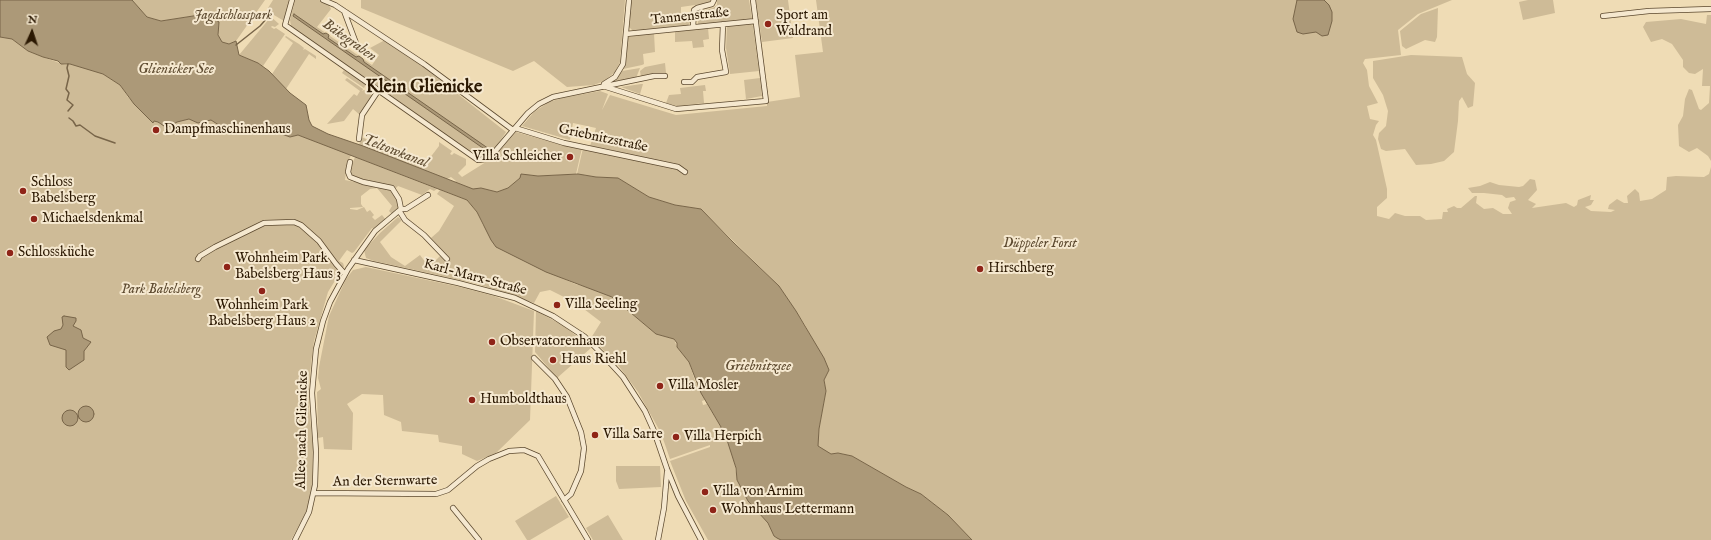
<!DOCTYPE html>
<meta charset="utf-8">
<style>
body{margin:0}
#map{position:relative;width:1711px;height:540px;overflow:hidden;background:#efdcb5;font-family:"IM FELL English",serif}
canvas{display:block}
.north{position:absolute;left:12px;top:12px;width:40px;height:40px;-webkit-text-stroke:3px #f5e8cf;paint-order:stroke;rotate:3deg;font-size:11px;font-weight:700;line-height:16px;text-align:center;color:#2b1802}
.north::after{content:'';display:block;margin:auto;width:14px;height:18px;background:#2b1802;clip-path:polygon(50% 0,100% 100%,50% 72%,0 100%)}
</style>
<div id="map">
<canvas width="1711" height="540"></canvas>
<div class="north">N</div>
</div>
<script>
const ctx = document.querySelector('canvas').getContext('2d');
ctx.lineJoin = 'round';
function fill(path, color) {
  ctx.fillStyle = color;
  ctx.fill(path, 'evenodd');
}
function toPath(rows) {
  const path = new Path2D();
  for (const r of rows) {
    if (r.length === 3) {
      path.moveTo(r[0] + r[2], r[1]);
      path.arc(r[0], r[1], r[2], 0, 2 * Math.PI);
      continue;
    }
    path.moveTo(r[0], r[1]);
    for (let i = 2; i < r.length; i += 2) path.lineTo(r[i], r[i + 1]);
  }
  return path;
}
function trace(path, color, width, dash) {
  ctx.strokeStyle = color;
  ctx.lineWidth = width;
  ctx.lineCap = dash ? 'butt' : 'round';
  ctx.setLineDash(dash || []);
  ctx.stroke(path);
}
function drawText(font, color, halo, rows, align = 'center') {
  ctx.font = font + ' "IM FELL English",serif';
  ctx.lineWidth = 4;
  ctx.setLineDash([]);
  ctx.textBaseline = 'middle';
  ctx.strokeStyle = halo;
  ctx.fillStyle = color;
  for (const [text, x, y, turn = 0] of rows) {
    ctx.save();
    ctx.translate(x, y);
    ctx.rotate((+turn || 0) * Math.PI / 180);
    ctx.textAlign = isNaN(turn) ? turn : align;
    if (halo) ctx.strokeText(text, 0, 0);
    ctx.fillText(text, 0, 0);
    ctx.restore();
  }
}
fill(toPath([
 [132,0,265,0,236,41,229,44,222,42,219,38,218,30,219,25,208,19,199,15,161,21,147,17],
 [273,0,290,0,284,21,269,12,268,8],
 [295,0,319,0,329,5,331,9,317,27,372,65,379,55,370,48,385,40,416,61,506,132,494,150,495,151,485,157,478,158,295,30,291,26,290,20],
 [361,0,625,0,620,62,615,72,604,81,594,85,567,87,534,61,513,71,361,8],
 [631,0,711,0,709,3,681,7,681,13,679,13,679,15,690,14,690,23,687,26,633,31,629,27],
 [717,0,749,0,752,18,750,20,698,24,697,12,713,8,717,5],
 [756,0,788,0,793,38,762,42],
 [816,0,1452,0,1418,14,1398,30,1401,55,1365,59,1363,63,1367,70,1369,86,1378,103,1367,106,1370,119,1379,121,1376,125,1373,135,1376,140,1387,189,1387,198,1377,207,1377,216,1389,219,1395,213,1405,216,1420,216,1426,220,1442,219,1443,212,1448,212,1447,209,1454,206,1457,208,1461,208,1475,196,1477,196,1476,203,1484,209,1493,208,1503,214,1512,214,1508,208,1510,202,1516,200,1514,197,1506,198,1502,195,1484,193,1472,193,1468,188,1480,186,1490,182,1499,185,1519,187,1523,186,1530,179,1535,180,1537,190,1528,200,1536,204,1532,208,1566,203,1574,207,1577,205,1578,200,1591,195,1590,200,1594,200,1591,205,1585,207,1591,211,1611,212,1615,210,1608,209,1609,205,1617,199,1624,203,1628,203,1627,196,1635,189,1639,193,1640,201,1652,199,1666,190,1667,177,1676,176,1704,177,1709,174,1711,167,1711,540,972,540,948,515,921,494,906,487,852,456,839,453,831,454,824,451,818,446,817,440,826,391,824,380,829,370,805,325,779,286,701,209,675,205,649,197,618,178,596,177,577,174,583,148,678,169,686,175,685,168,607,149,590,146,596,128,573,123,570,140,522,126,534,112,549,102,562,98,600,91,608,94,602,110,610,95,676,115,767,106,767,102,800,97,795,55,823,52],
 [1528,0,1553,0,1555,13,1523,20,1519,2],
 [1438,8,1437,37,1435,42,1425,40,1406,49,1402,46,1400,31,1421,14],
 [1707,15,1711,15,1711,161,1708,156,1697,148,1689,152,1679,146,1678,125,1683,116,1685,99,1689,89,1692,90,1699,109,1701,110,1709,103,1710,86,1702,86,1703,69,1695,74,1689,73,1683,67,1683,60,1672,44,1662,39,1651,42,1643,27,1646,22,1681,19,1706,24],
 [270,16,279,24,275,27,272,26,271,27,274,29,276,28,285,34,263,66,258,63,239,55,269,19,270,19],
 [751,24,753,26,759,71,730,74,726,48,727,26],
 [708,28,709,39,703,40,704,47,693,48,692,41,675,42,675,32],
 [654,33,655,52,643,54,644,64,642,65,623,69,626,62,628,37],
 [286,36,299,44,298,46,299,44,304,48,303,50,305,49,316,56,316,59,309,54,286,89,272,74,293,43,285,37],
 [0,37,12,39,28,51,43,57,65,65,70,64,92,69,103,74,120,85,128,97,153,123,154,121,159,122,160,124,169,126,177,122,189,119,198,123,211,120,220,126,242,128,246,127,265,130,273,133,279,133,290,137,298,135,351,155,347,165,345,180,390,189,394,193,400,206,393,215,389,211,392,206,377,188,370,189,361,196,361,204,363,207,350,208,350,209,357,210,364,207,367,212,370,210,374,215,372,217,375,220,382,215,386,220,375,230,372,228,354,252,352,253,347,250,344,254,339,261,343,263,344,266,328,292,314,341,311,363,308,397,313,448,312,489,305,515,291,540,0,540],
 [1411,55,1462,57,1467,74,1475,83,1473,106,1468,108,1462,97,1459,101,1458,121,1454,152,1444,161,1431,164,1416,165,1405,149,1386,151,1381,149,1378,139,1379,133,1386,126,1388,111,1383,95,1373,78,1373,61],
 [665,63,666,73,641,77,640,71,645,67],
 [640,68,636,78,610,82,617,78,622,71],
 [344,70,366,84,364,88,342,73],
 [347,78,363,89,362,91,364,90,373,96,360,115,353,109,344,121,327,124,354,94,357,96,360,91,345,80],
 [760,78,762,96,746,99,744,80],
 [643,84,640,94,621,87,641,84],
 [705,85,706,91,703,91,704,103,677,106,666,103,669,95,681,94,680,88],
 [516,132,558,144,582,148,576,174,538,176,533,175,520,178,508,188,497,192,481,188,473,190,455,182,456,181,451,177,447,179,359,146,361,137,426,163,439,146,439,142,452,151,450,154,452,155,454,153,466,159,466,165,458,173,462,177,494,157],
 [355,157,437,189,434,191,430,189,422,195,398,186,395,189,387,185,354,177,350,173,350,169],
 [440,190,467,200,477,212,483,225,528,262,575,284,595,289,612,297,656,334,674,339,677,347,689,362,695,381,705,400,702,401,703,405,707,404,721,427,721,434,727,440,734,458,737,480,739,484,748,501,768,523,774,536,781,540,708,540,686,501,670,461,710,447,710,445,670,459,661,433,638,392,618,365,591,338,601,322,580,306,580,305,550,290,540,292,534,303,478,284,374,261,366,258,364,250,380,233,398,217,402,220,380,242,391,257,405,266,420,255,429,267,444,252,431,238,439,231,454,206,437,194],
 [366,267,460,287,494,296,534,311,530,420,496,453,477,461,462,454,462,446,439,442,438,435,402,431,401,422,384,415,383,395,362,394,347,404,353,413,352,450,324,449,323,437,318,438,317,392,321,389,318,378,319,367,329,316,346,279,353,270],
 [536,311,564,326,591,348,557,378,535,352],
 [616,466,660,466,661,487,619,489,616,481],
 [556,496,569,517,530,540,527,540,515,521],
 [608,515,623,540,593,540,586,528]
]), '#cebb97');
const water = toPath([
 [0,0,132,0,147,17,161,21,193,16,199,15,208,19,210,16,219,22,218,35,222,42,229,44,236,41,239,55,258,63,269,71,290,93,306,105,309,120,312,126,328,134,363,146,473,189,481,188,497,192,508,188,520,178,521,174,538,176,578,174,596,177,618,178,649,197,675,205,701,209,733,242,779,286,796,311,824,358,829,370,824,380,826,391,819,429,818,446,831,454,838,453,852,456,906,487,921,494,948,515,972,540,781,540,777,538,774,536,768,523,748,501,737,480,736,468,727,440,721,434,721,427,701,393,689,362,677,347,677,343,674,339,656,334,612,297,546,272,496,247,491,240,477,212,467,200,298,135,290,137,279,133,273,133,265,130,246,127,228,131,211,120,198,123,189,119,177,122,167,128,158,122,154,121,153,123,134,104,120,85,103,74,70,64,61,64,58,61,43,57,28,51,12,39,0,37,0,0],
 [1297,0,1324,0,1329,5,1332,12,1332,21,1328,35,1322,36,1316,32,1303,34,1297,32,1293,19,1297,0],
 [294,14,323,34,326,33,329,35,328,38,356,57,359,56,363,59,364,62,492,151,490,153,293,16,294,14],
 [64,316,76,318,76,321,73,326,81,330,83,338,91,342,84,351,84,360,69,370,66,367,66,350,50,345,47,337,54,331,61,329,63,325,62,317,64,316],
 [86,414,8],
 [70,418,8]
]);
fill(water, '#ac9978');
trace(water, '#786549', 1);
trace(toPath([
 [236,45,260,26,268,17],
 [68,64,67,68,69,76,66,89,69,93,67,100,73,105,68,111],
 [69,118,73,121,76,126,80,125,95,136,115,143]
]), '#786549', 1.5);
const minor = toPath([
 [292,0,285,25,478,160,486,159,492,155,528,113,539,104,553,97,654,76,665,76],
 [323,0,335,5,424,64,513,130],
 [344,11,356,43],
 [1603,16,1649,11,1711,9],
 [693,27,694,10,697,8,712,4,714,0],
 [626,34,756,21],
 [684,82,692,82,697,77,726,72,722,50,723,24],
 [604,84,615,77,623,64,629,0],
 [603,86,676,109,766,101,753,0],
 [515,128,564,143,678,167,685,172],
 [359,139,362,115,378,91],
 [350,162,348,172,350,177,363,182,392,188,399,199,401,209],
 [400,212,405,220,424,235,447,259],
 [198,259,200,256,215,247,264,223,294,222,301,225,319,241,336,264,345,274],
 [354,260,458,283,515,298,553,316,585,337,601,353,623,377,645,411,654,431,667,469,678,496,701,540],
 [534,358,555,379,567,397,581,432,584,448,581,471,571,494,564,500],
 [314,493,436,494,448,490,477,466,489,459,509,451,524,450,538,456,588,540],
 [453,508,479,540],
 [295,540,309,512,315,485,316,452,312,393,316,349,323,321,330,302,348,269,375,231,401,209,406,209,428,195],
 [658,540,664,508,667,472]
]);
trace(minor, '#5c492f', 6);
trace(minor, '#f5e8cf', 4.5);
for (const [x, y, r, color] of [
 [768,24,4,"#8f2418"],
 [156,130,4,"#8f2418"],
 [570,157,4,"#8f2418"],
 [23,191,4,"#8f2418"],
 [34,219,4,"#8f2418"],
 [10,253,4,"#8f2418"],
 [227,267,4,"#8f2418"],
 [980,269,4,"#8f2418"],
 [262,291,4,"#8f2418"],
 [557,305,4,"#8f2418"],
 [492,342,4,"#8f2418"],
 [553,360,4,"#8f2418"],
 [660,386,4,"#8f2418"],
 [472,400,4,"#8f2418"],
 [595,435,4,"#8f2418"],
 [676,437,4,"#8f2418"],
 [705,492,4,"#8f2418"],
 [713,510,4,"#8f2418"]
]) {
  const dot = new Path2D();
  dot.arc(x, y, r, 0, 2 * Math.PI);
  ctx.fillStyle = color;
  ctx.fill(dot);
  trace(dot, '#f5e8cf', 1.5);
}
drawText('italic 14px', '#5c492f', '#f5e8cf', [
 ["Jagdschlosspark",233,16],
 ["Düppeler Forst",1040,244],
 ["Park Babelsberg",161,290]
]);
drawText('14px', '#2b1802', '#f5e8cf', [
 ["Sport am",776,16],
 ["Waldrand",776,32],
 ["Dampfmaschinenhaus",164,130],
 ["Villa Schleicher",562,157,"right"],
 ["Schloss",31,183],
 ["Babelsberg",31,199],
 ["Michaelsdenkmal",42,219],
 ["Schlossküche",18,253],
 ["Wohnheim Park",235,259],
 ["Babelsberg Haus 3",235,275],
 ["Hirschberg",988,269],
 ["Villa Seeling",565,305],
 ["Wohnheim Park",262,306,"center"],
 ["Babelsberg Haus 2",262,322,"center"],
 ["Observatorenhaus",500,342],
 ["Haus Riehl",561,360],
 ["Villa Mosler",668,386],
 ["Humboldthaus",480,400],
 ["Villa Sarre",603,435],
 ["Villa Herpich",684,437],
 ["Villa von Arnim",713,492],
 ["Wohnhaus Lettermann",721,510]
], 'left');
drawText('14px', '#2b1802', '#f5e8cf', [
 ["Tannenstraße",690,17,-6],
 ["Griebnitzstraße",603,139,12],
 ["Karl-Marx-Straße",475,278,15],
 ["Allee nach Glienicke",303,430,-89],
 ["An der Sternwarte",385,482,-1]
]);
drawText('italic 15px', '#5f4c31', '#f5e8cf', [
 ["Bäkegraben",349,41,35],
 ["Glienicker See",176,70],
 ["Teltowkanal",395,152,21],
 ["Griebnitzsee",758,367]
]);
drawText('bold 18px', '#2b1802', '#f5e8cf', [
 ["Klein Glienicke",424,88]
]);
</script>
